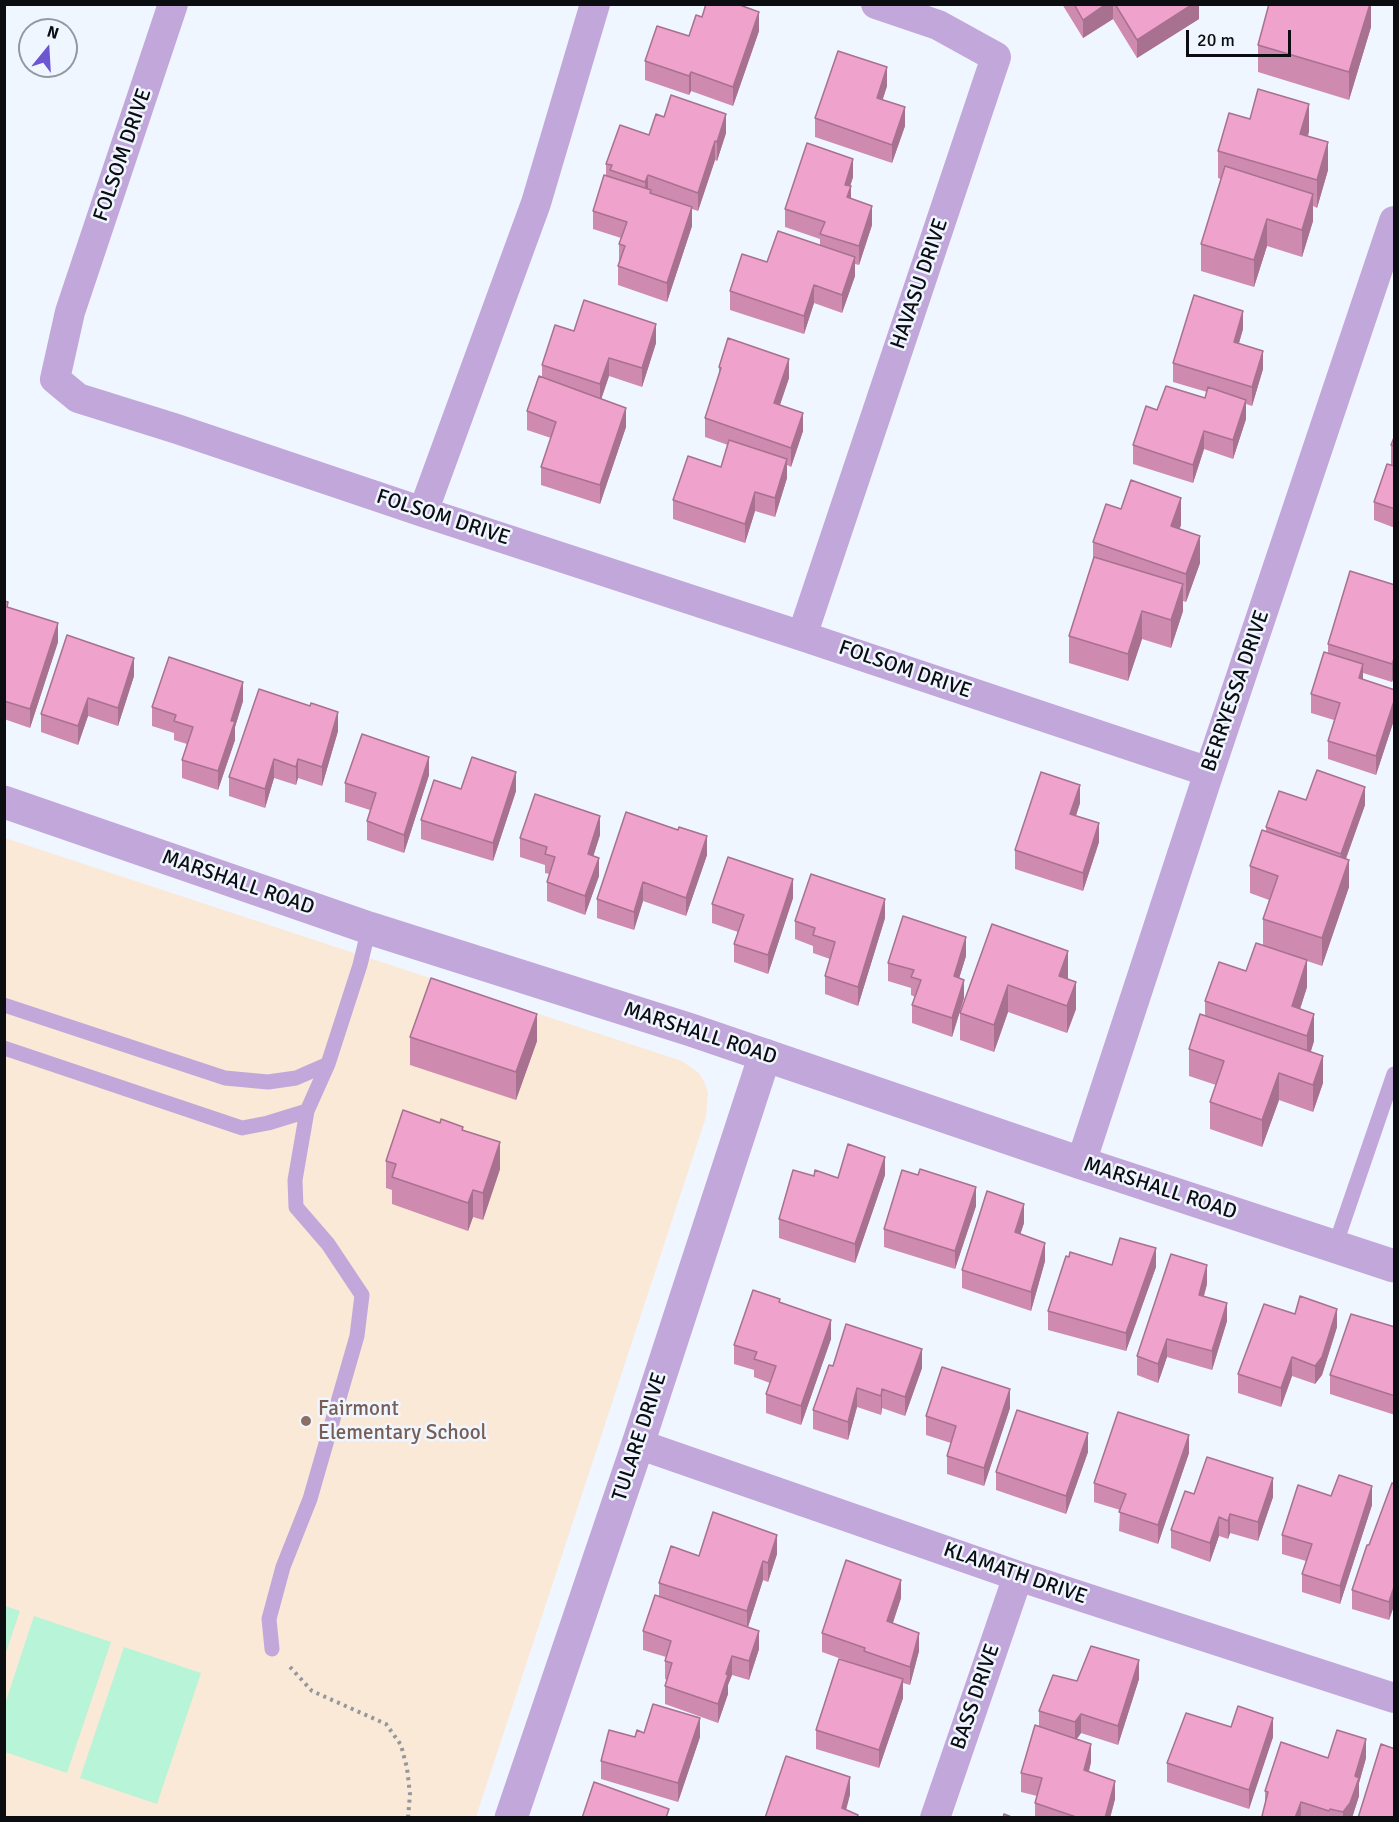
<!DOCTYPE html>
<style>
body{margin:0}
#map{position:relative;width:1399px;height:1822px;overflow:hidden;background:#f0f6ff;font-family:Signika,sans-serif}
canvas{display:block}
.frame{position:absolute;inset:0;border:6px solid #0b0d11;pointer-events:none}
.north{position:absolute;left:18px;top:18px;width:60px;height:60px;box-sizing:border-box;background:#f0f6ff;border:2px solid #9499a0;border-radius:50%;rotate:18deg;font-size:16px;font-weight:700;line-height:24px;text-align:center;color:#0b0d11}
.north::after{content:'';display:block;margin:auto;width:21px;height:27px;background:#6c57d0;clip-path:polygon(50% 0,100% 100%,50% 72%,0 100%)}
.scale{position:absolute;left:1186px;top:30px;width:105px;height:27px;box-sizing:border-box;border:3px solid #0b0d11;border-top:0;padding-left:8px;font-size:18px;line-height:21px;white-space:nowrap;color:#0b0d11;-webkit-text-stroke:4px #f0f6ff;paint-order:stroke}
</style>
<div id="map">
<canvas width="1399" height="1822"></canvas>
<div class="frame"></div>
<div class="north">N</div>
<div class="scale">20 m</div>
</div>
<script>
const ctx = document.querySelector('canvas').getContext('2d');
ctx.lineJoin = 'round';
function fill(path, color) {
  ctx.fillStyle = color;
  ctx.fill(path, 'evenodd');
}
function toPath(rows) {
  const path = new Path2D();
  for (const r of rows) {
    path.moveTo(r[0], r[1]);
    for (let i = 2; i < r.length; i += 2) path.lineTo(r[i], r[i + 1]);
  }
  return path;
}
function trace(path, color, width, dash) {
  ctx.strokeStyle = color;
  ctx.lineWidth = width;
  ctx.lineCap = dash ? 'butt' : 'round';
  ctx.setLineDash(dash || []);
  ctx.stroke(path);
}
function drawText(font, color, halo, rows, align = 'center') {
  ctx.font = font + ' Signika,sans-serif';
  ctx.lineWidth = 5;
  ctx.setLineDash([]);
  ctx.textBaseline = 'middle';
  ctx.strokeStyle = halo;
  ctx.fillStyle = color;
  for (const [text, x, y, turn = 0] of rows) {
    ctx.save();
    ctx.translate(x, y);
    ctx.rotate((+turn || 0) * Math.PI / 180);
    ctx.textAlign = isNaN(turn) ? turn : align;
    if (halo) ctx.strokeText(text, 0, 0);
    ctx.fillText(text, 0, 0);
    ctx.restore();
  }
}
fill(toPath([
 [5,838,682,1061,699,1073,705,1083,708,1093,706,1117,476,1817,5,1818]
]), '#fae9d7');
fill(toPath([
 [5,1606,20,1611,5,1655,4,1606],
 [34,1616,111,1642,67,1773,5,1752,5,1704],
 [124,1647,201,1673,157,1804,80,1778]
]), '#b8f4d7');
trace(toPath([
 [290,1667,312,1691,386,1724,401,1745,407,1768,410,1794,408,1818]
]), '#93979e', 4, [3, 4.5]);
trace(toPath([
 [4,1005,225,1078,268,1082,296,1078,328,1064],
 [4,1048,242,1128,268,1123,307,1111],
 [1335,1246,1394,1074],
 [272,1649,269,1619,283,1567,310,1499,357,1336,362,1295,328,1244,296,1207,295,1180,307,1111,328,1064,360,965,369,928]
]), '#c2a8da', 15);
trace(toPath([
 [173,4,70,312,55,379,78,398,177,429,423,512,802,636,1209,772],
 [423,512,536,203,595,4],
 [802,636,996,57,938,25,876,4],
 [1081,1163,1209,772,1394,221],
 [638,1444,1018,1576,1394,1698],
 [935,1818,1018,1576]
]), '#c2a8da', 30);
trace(toPath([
 [4,802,369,928,691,1030,1081,1163,1394,1266],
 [511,1818,638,1444,765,1055]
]), '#c2a8da', 33);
fill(toPath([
 [1062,4,1199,4,1199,19,1137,58,1113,19,1083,38],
 [1371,4,1371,27,1349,100,1258,72,1258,45],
 [759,31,733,106,691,91,689,95,645,80,645,61,689,36],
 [887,86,883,99,905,126,892,163,815,137,815,118],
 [664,117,726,133,717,161,715,160,698,211,692,209,692,226,667,302,618,285,618,266,619,262,619,244,621,238,593,229,593,211,606,175,606,164,649,135],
 [1250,119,1309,131,1308,137,1328,170,1317,208,1313,206,1313,221,1302,257,1267,246,1254,287,1201,271,1201,244,1221,179,1218,178,1218,151],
 [853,177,850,186,851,199,872,225,859,265,855,264,855,276,842,313,814,303,804,334,730,310,730,291,767,262,820,246,820,239,785,227,785,209],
 [1243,329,1239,343,1263,369,1252,406,1246,404,1246,419,1233,459,1204,449,1193,483,1133,464,1133,445,1157,410,1205,398,1207,392,1173,382,1173,363],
 [574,331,656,343,642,387,609,376,601,399,626,427,600,504,541,485,541,467,551,438,527,430,527,411,542,377,542,365],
 [719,367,789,378,780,405,803,431,791,467,787,465,787,478,775,517,755,511,745,543,673,519,673,500,721,467,728,445,705,437,705,418,719,376],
 [1395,435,1395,528,1374,520,1374,502,1391,465,1391,445],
 [1121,509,1181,525,1179,529,1200,563,1186,602,1183,601,1183,611,1171,648,1142,639,1128,681,1069,663,1069,636,1093,560,1093,542],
 [1395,535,1395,560,1393,559,1393,541],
 [1395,585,1395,674,1392,682,1363,673,1363,680,1395,690,1395,717,1376,775,1328,759,1328,741,1334,720,1311,713,1311,694,1328,653,1328,644],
 [4,601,8,607,58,642,30,728,4,719],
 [134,676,118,726,88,716,78,745,41,732,41,714],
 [243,701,235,727,235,740,218,790,182,778,182,760,187,744,174,740,174,733,152,726,152,707],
 [338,731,322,786,298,778,296,785,274,778,265,808,229,796,229,777],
 [429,775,404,853,367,840,367,821,370,810,345,802,345,783],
 [461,789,516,791,493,861,421,839,421,820],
 [1306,800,1365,805,1346,859,1349,887,1322,966,1307,961,1307,987,1300,1009,1314,1041,1311,1051,1323,1083,1313,1112,1279,1100,1262,1147,1210,1129,1210,1102,1216,1085,1189,1076,1189,1049,1205,1016,1205,1001,1246,971,1263,945,1263,919,1269,900,1250,893,1250,866,1266,832,1266,827],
 [1080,803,1076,816,1099,842,1083,891,1015,869,1015,850],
 [600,835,593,856,599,876,585,915,547,901,547,882,549,874,545,873,545,865,520,857,520,838],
 [707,855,686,916,643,901,634,930,597,918,597,899],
 [793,898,768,974,734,962,734,944,738,932,712,923,712,904],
 [885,918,858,1006,825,994,825,976,830,959,813,953,813,946,795,939,795,921],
 [992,924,1068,978,1076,1009,1067,1033,1008,1012,994,1052,960,1040,960,1013],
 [966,956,959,978,964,998,952,1037,912,1023,912,1005,915,997,911,995,911,988,888,981,888,963],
 [410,1037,537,1041,516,1100,410,1065],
 [463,1130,500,1169,483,1220,473,1217,468,1231,392,1204,392,1190,386,1188,386,1161],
 [885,1175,855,1263,779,1238,779,1219,814,1176,838,1178],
 [976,1206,955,1269,884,1247,884,1229],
 [1024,1223,1020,1234,1045,1261,1031,1311,962,1288,962,1270],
 [1112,1265,1156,1267,1126,1351,1048,1330,1048,1311],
 [1207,1284,1204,1296,1227,1321,1212,1370,1167,1357,1158,1383,1137,1375,1137,1356],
 [780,1302,831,1339,801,1425,766,1413,766,1394,770,1383,754,1377,754,1370,734,1364,734,1345],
 [1337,1327,1322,1375,1315,1384,1292,1376,1281,1407,1238,1393,1238,1374],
 [1395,1327,1395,1415,1330,1394,1330,1375],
 [833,1366,922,1368,905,1416,882,1408,881,1415,857,1407,848,1440,813,1429,813,1410],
 [1010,1408,984,1486,947,1474,947,1456,951,1443,926,1435,926,1416],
 [1088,1452,1066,1514,996,1490,996,1472],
 [1189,1453,1158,1544,1119,1531,1120,1510,1094,1502,1094,1483],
 [1395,1484,1395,1603,1389,1620,1352,1609,1352,1590,1369,1545],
 [1194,1494,1273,1497,1258,1541,1230,1533,1228,1539,1219,1536,1210,1562,1171,1548,1171,1530],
 [1331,1496,1372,1505,1340,1604,1302,1592,1302,1574,1306,1561,1282,1554,1282,1535],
 [777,1554,768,1582,763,1580,748,1627,759,1649,749,1680,732,1675,728,1685,728,1694,718,1723,665,1704,665,1686,667,1680,665,1679,665,1661,666,1657,643,1650,643,1631,659,1596,659,1583,699,1556],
 [901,1598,893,1623,919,1651,910,1685,903,1683,903,1698,879,1768,816,1749,816,1730,864,1667,822,1652,822,1633],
 [1139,1679,1118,1745,1081,1733,1077,1739,1091,1762,1089,1772,1115,1799,1110,1818,1035,1818,1035,1803,1037,1796,1021,1792,1021,1773,1039,1726,1039,1711],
 [1231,1727,1273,1737,1249,1809,1167,1782,1167,1763],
 [644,1733,700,1737,678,1802,601,1779,601,1761],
 [1328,1758,1366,1758,1359,1783,1359,1796,1352,1818,1262,1818,1265,1803,1265,1791]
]), '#ce8baf');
fill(toPath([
 [1106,4,1113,4,1113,19,1083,38,1083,20],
 [1193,4,1199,4,1199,19,1137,58,1137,40],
 [1370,4,1371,4,1371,27,1349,100,1349,72],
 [759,12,759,31,733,106,733,87],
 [887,67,887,86,877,116,877,98],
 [691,72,691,91,689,95,689,76],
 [1309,104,1309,131,1300,162,1300,134],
 [905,107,905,126,892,163,892,145],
 [726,114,726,133,717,161,717,142],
 [715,141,715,160,698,211,698,193],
 [1328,142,1328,170,1317,208,1317,180],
 [853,159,853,177,845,203,845,185],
 [648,175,648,193,645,200,645,182],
 [851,186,851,205,847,197],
 [1313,194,1313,221,1302,257,1302,230],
 [872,206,872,225,859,265,859,246],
 [692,207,692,226,667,302,667,283],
 [1267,219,1267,246,1254,287,1254,260],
 [855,257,855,276,842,313,842,295],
 [814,285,814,303,804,334,804,316],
 [1243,311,1243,329,1234,360,1234,342],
 [656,324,656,343,642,387,642,368],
 [1263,351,1263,369,1252,406,1252,387],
 [609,358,609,376,600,403,600,384],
 [789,359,789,378,774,422,774,403],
 [1246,400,1246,419,1233,459,1233,440],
 [626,408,626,427,600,504,600,485],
 [803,413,803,431,791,467,791,448],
 [1204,431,1204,449,1193,483,1193,465],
 [787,459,787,478,775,517,775,498],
 [755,492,755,511,745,543,745,524],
 [1181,498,1181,525,1171,553,1171,526],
 [1200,536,1200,563,1186,602,1186,574],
 [1183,584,1183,611,1171,648,1171,620],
 [1142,611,1142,639,1128,681,1128,654],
 [58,623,58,642,30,728,30,709],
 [1395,656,1395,674,1392,682,1392,664],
 [134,658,134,676,118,726,118,708],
 [1363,664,1363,683,1359,678],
 [243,682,243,701,235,727,235,740,218,790,218,771,231,721],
 [88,698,88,716,78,745,78,726],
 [1395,698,1395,717,1376,775,1376,756],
 [338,712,338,731,322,786,322,767],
 [429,757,429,775,404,853,404,835],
 [274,759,274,778,265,808,265,789],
 [298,759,298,778,296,785,296,767],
 [516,772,516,791,493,861,493,843],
 [1080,785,1080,803,1070,833,1070,814],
 [1365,787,1365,805,1341,872,1341,854],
 [600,816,600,835,588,873,588,854],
 [1099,823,1099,842,1083,891,1083,873],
 [707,836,707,855,686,916,686,898],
 [599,858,599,876,585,915,585,896],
 [1349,860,1349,887,1322,966,1322,938],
 [793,879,793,898,768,974,768,955],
 [643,882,643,901,634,930,634,912],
 [885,899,885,918,858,1006,858,987],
 [966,937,966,956,954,995,954,976],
 [1068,951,1068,978,1059,1003,1059,976],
 [1307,960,1307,987,1293,1031,1292,1006],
 [964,980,964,998,952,1037,952,1018],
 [1076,982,1076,1009,1067,1033,1067,1006],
 [1008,985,1008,1012,994,1052,994,1025],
 [537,1014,537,1041,516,1100,516,1072],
 [1314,1014,1314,1041,1307,1063,1307,1036],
 [1323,1056,1323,1083,1313,1112,1313,1085],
 [1279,1073,1279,1100,1262,1147,1262,1120],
 [500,1142,500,1169,483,1220,483,1193],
 [885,1157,885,1175,855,1263,855,1244],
 [976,1187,976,1206,955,1269,955,1251],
 [473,1190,473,1217,468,1231,468,1203],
 [1024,1204,1024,1223,1015,1251,1015,1232],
 [1045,1243,1045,1261,1031,1311,1031,1292],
 [1156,1248,1156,1267,1126,1351,1126,1333],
 [1207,1265,1207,1284,1199,1313,1199,1295],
 [1227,1303,1227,1321,1212,1370,1212,1351],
 [1337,1309,1337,1327,1322,1375,1315,1384,1315,1366],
 [831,1320,831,1339,801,1425,801,1406],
 [1167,1339,1167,1357,1158,1383,1158,1364],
 [922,1349,922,1368,905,1416,905,1397],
 [1292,1357,1292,1376,1281,1407,1281,1388],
 [857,1388,857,1407,848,1440,848,1422],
 [882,1389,882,1408,881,1415,881,1396],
 [1010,1389,1010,1408,984,1486,984,1468],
 [1088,1433,1088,1452,1066,1514,1066,1496],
 [1189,1435,1189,1453,1158,1544,1158,1525],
 [1273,1478,1273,1497,1258,1541,1258,1522],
 [1372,1486,1372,1505,1340,1604,1340,1586],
 [1230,1514,1230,1533,1228,1539,1228,1521],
 [1219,1517,1219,1536,1210,1562,1210,1543],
 [777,1535,777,1554,768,1582,768,1563],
 [763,1561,763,1580,747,1630,747,1611],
 [901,1580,901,1598,887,1640,887,1621],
 [1395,1584,1395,1603,1389,1620,1389,1602],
 [759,1631,759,1649,749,1680,749,1661],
 [919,1633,919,1651,910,1685,910,1667],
 [732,1656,732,1675,728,1685,728,1694,718,1723,718,1704],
 [1139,1660,1139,1679,1118,1745,1118,1726],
 [903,1679,903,1698,879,1768,879,1750],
 [1081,1714,1081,1733,1075,1741,1075,1722],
 [700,1718,700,1737,678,1802,678,1783],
 [1273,1718,1273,1737,1249,1809,1249,1790],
 [1366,1739,1366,1758,1359,1783,1359,1796,1352,1818,1343,1818,1343,1812],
 [1091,1744,1091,1762,1084,1789,1084,1770],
 [850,1777,850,1795,844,1818,842,1808],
 [1115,1781,1115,1799,1110,1818,1105,1818],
 [1301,1802,1301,1818,1295,1818]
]), '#a7718f');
const building = toPath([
 [706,4,737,4,759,12,733,87,691,72,689,76,645,61,657,26,689,36,696,15,702,17,706,4],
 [1074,4,1106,4,1083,20,1074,4],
 [1115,4,1193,4,1137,40,1115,4],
 [1269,4,1370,4,1349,72,1258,45,1269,4],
 [838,51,887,67,877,98,905,107,892,145,815,118,838,51],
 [1258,89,1309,104,1300,134,1328,142,1317,180,1218,151,1229,113,1250,119,1258,89],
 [671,95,726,114,717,142,715,141,698,193,648,175,645,182,610,170,612,165,606,164,620,125,649,135,656,114,664,117,671,95],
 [807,143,853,159,845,185,851,186,847,197,872,206,859,246,820,234,825,222,785,209,807,143],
 [1225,166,1313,194,1302,230,1267,219,1254,260,1201,244,1225,166],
 [604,175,651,190,650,193,692,207,667,283,618,266,625,246,619,244,627,222,593,211,604,175],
 [778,231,855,257,842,295,814,285,804,316,730,291,742,254,767,262,778,231],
 [1194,295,1243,311,1234,342,1263,351,1252,387,1173,363,1194,295],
 [584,300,656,324,642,368,609,358,600,384,542,365,555,325,574,331,584,300],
 [728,338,789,359,774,403,803,413,791,448,705,418,721,368,719,367,728,338],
 [539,376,626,408,600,485,541,467,556,422,527,411,539,376],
 [1166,386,1205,398,1208,387,1246,400,1233,440,1204,431,1193,465,1133,445,1146,406,1157,410,1166,386],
 [1395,435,1395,446,1391,445,1395,435],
 [729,440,787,459,775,498,755,492,745,524,673,500,688,456,721,467,729,440],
 [1387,464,1395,466,1395,509,1374,502,1387,464],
 [1131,480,1181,498,1171,526,1200,536,1186,574,1093,542,1106,504,1121,509,1131,480],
 [1094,557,1183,584,1171,620,1142,611,1128,654,1069,636,1094,557],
 [1350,571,1395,585,1395,656,1392,664,1328,644,1350,571],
 [4,601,8,602,7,607,58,623,30,709,4,701,4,601],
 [67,635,134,658,118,708,88,698,78,726,41,714,67,635],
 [1324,652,1363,664,1359,678,1395,690,1395,698,1376,756,1328,741,1340,703,1311,694,1324,652],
 [169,657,243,682,231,721,235,721,218,771,182,760,193,727,174,721,176,715,152,707,169,657],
 [259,689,310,706,311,703,338,712,322,767,298,759,296,767,274,759,265,789,229,777,259,689],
 [362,734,429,757,404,835,367,821,376,793,345,783,362,734],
 [472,757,516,772,493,843,421,820,434,780,461,789,472,757],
 [1317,770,1365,787,1341,854,1266,827,1279,791,1306,800,1317,770],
 [1041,772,1080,785,1070,814,1099,823,1083,873,1015,850,1041,772],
 [535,794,600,816,588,854,599,858,585,896,547,882,555,857,545,854,547,847,520,838,535,794],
 [626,812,678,830,679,827,707,836,686,898,643,882,634,912,597,899,626,812],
 [1262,830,1349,860,1322,938,1263,919,1278,876,1250,866,1262,830],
 [728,857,793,879,768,955,734,944,744,915,712,904,728,857],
 [811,874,885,899,858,987,825,976,835,942,813,935,815,928,795,921,811,874],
 [903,916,966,937,954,976,964,980,952,1018,912,1005,921,980,911,977,914,970,888,963,903,916],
 [992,924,1068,951,1059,976,1076,982,1067,1006,1008,985,994,1025,960,1013,992,924],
 [1256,943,1307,960,1292,1006,1314,1014,1307,1036,1205,1001,1219,962,1246,971,1256,943],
 [431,978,537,1014,516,1072,410,1037,431,978],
 [1200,1014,1323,1056,1313,1085,1279,1073,1262,1120,1210,1102,1224,1061,1189,1049,1200,1014],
 [403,1110,440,1123,441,1119,463,1127,462,1130,500,1142,483,1193,473,1190,468,1203,392,1177,396,1164,386,1161,403,1110],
 [848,1144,885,1157,855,1244,779,1219,793,1170,814,1176,815,1170,838,1178,848,1144],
 [920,1169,976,1187,955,1251,884,1229,902,1170,918,1175,920,1169],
 [987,1191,1024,1204,1015,1232,1045,1243,1031,1292,962,1270,987,1191],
 [1120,1238,1156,1248,1126,1333,1048,1311,1066,1256,1069,1257,1070,1252,1112,1265,1120,1238],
 [1171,1254,1207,1265,1199,1295,1227,1303,1212,1351,1167,1339,1158,1364,1137,1356,1171,1254],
 [753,1290,780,1299,779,1302,831,1320,801,1406,766,1394,776,1366,754,1359,757,1352,734,1345,753,1290],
 [1300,1296,1337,1309,1322,1357,1315,1366,1292,1357,1281,1388,1238,1374,1264,1304,1295,1314,1300,1296],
 [1351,1314,1395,1327,1395,1396,1330,1375,1351,1314],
 [846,1324,922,1349,905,1397,882,1389,881,1396,857,1388,848,1422,813,1410,829,1365,833,1366,846,1324],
 [942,1367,1010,1389,984,1468,947,1456,956,1426,926,1416,942,1367],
 [1017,1410,1088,1433,1066,1496,996,1472,1017,1410],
 [1118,1412,1189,1435,1158,1525,1119,1512,1126,1494,1094,1483,1118,1412],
 [1207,1457,1273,1478,1258,1522,1230,1514,1228,1521,1219,1517,1210,1543,1171,1530,1185,1491,1194,1494,1207,1457],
 [1339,1475,1372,1486,1340,1586,1302,1574,1312,1544,1282,1535,1298,1485,1331,1496,1339,1475],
 [1392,1483,1395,1484,1395,1584,1389,1602,1352,1590,1367,1545,1369,1545,1392,1483],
 [713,1512,777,1535,768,1563,763,1561,747,1611,659,1583,671,1546,699,1556,713,1512],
 [846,1560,901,1580,887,1621,919,1633,910,1667,864,1651,865,1648,822,1633,846,1560],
 [655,1595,759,1631,749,1661,732,1656,726,1674,728,1675,718,1704,665,1686,672,1663,665,1661,671,1641,643,1631,655,1595],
 [1091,1646,1139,1660,1118,1726,1081,1714,1075,1722,1039,1711,1053,1675,1077,1681,1091,1646],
 [839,1659,903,1679,879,1750,816,1730,839,1659],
 [653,1704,700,1718,678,1783,601,1761,609,1730,635,1737,637,1730,644,1733,653,1704],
 [1238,1706,1273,1718,1249,1790,1167,1763,1186,1713,1231,1727,1238,1706],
 [1035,1725,1091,1744,1084,1770,1115,1781,1105,1818,1079,1818,1035,1803,1042,1778,1021,1773,1035,1725],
 [1337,1730,1366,1739,1355,1776,1359,1778,1350,1803,1343,1812,1330,1809,1329,1811,1301,1802,1295,1818,1266,1818,1262,1816,1268,1792,1265,1791,1281,1742,1328,1758,1337,1730],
 [1381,1744,1395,1749,1395,1818,1358,1818,1381,1744],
 [786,1756,850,1777,842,1808,858,1815,857,1818,765,1818,786,1756],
 [594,1782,669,1809,666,1818,582,1818,594,1782],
 [1004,1814,1014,1818,1003,1818,1004,1814]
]);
fill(building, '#efa2cc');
trace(building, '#a7718f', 1.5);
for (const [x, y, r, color] of [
 [306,1421,6,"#8d6e63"]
]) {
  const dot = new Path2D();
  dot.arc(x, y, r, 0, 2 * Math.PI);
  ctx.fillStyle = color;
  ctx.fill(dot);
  trace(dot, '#f0f6ff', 2);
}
drawText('21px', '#0b0d11', '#f0f6ff', [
 ["FOLSOM DRIVE",123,155,-71],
 ["HAVASU DRIVE",920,284,-71],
 ["FOLSOM DRIVE",443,518,18],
 ["FOLSOM DRIVE",905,670,19],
 ["BERRYESSA DRIVE",1236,691,-71],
 ["MARSHALL ROAD",238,883,19],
 ["MARSHALL ROAD",700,1034,18],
 ["MARSHALL ROAD",1160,1189,18],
 ["TULARE DRIVE",640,1437,-72],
 ["KLAMATH DRIVE",1015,1574,19],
 ["BASS DRIVE",976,1697,-71]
]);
drawText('21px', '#785e54', '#f0f6ff', [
 ["Fairmont",318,1409],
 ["Elementary School",318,1433]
], 'left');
</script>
